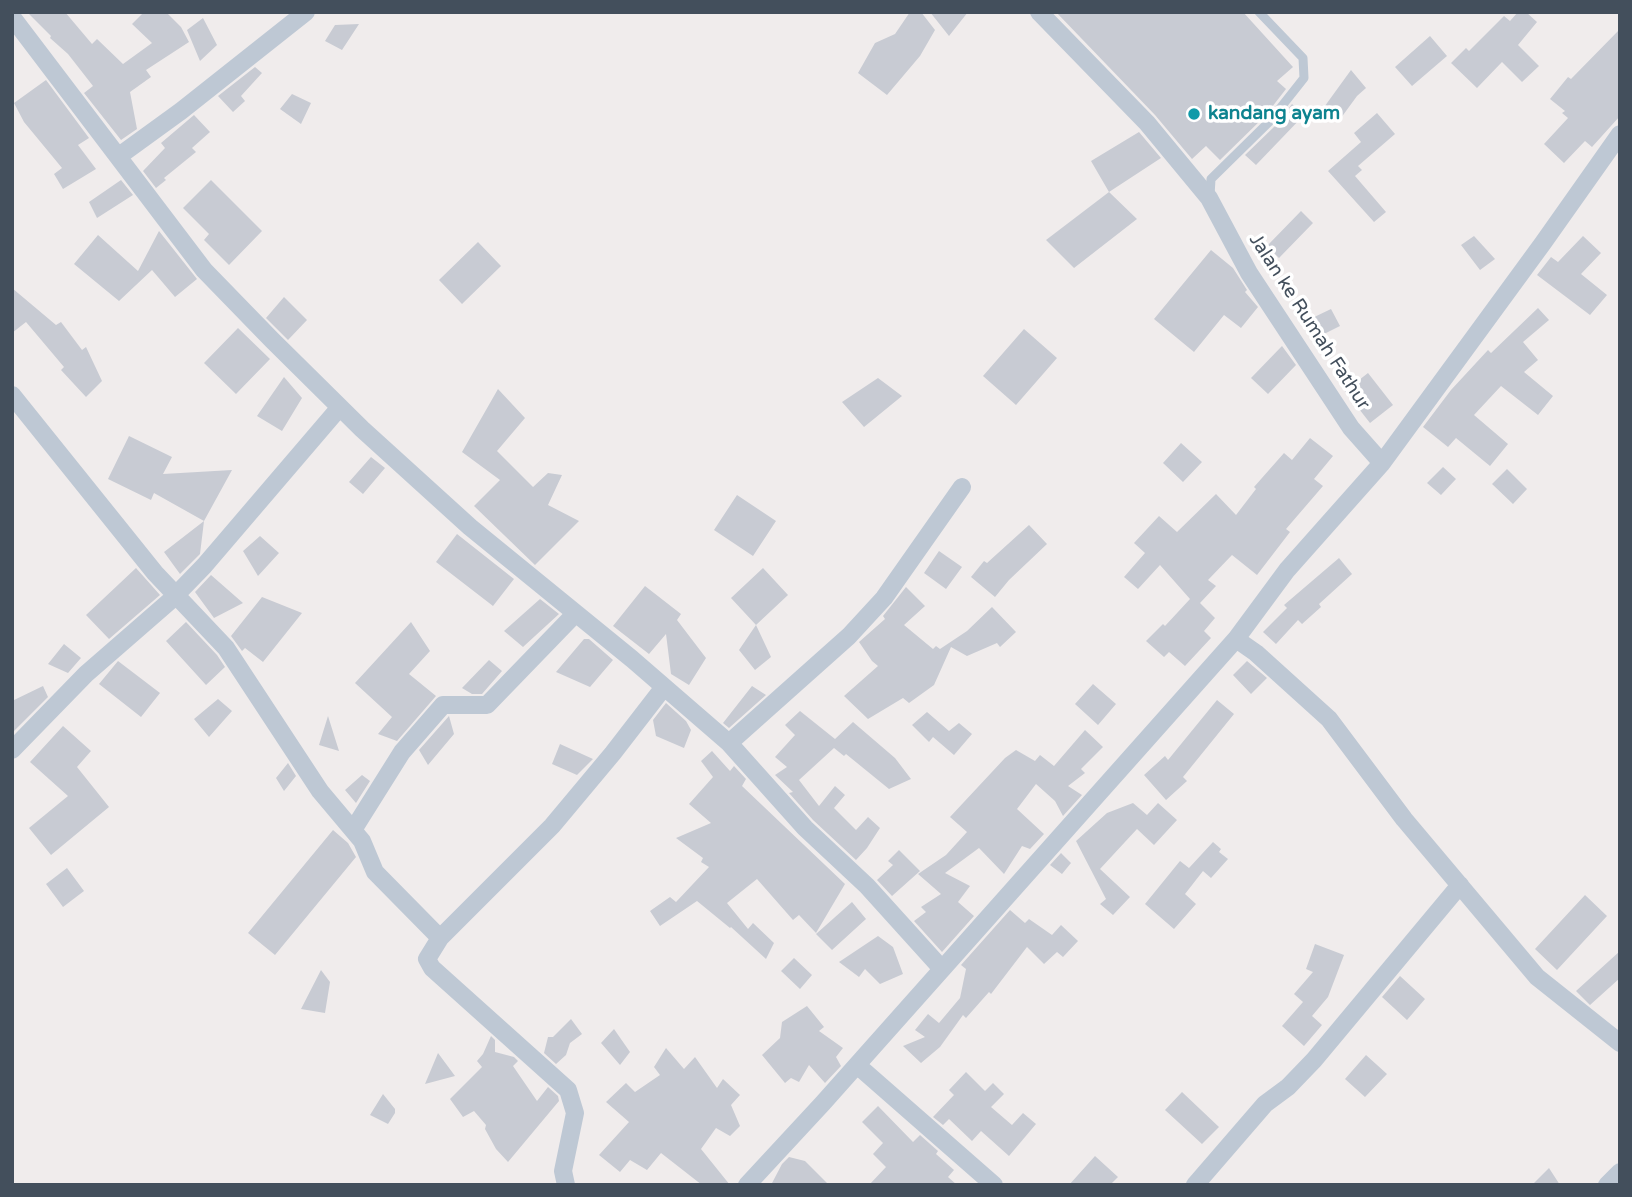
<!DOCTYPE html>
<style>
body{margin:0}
#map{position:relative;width:1632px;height:1197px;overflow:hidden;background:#f0ecec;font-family:"Varela Round",sans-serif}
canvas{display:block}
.frame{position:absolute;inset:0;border:14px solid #434f5c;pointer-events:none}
</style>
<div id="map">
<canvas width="1632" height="1197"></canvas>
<div class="frame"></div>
</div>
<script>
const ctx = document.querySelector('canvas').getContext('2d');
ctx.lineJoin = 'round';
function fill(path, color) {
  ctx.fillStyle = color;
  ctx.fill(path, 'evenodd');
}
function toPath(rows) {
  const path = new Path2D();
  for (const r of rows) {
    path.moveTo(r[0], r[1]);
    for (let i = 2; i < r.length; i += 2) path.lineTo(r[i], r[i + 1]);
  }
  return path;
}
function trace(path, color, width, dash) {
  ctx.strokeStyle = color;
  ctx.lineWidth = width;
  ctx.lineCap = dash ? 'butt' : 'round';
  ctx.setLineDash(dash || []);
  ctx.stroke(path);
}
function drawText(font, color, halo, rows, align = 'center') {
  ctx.font = font + ' "Varela Round",sans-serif';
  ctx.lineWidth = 7;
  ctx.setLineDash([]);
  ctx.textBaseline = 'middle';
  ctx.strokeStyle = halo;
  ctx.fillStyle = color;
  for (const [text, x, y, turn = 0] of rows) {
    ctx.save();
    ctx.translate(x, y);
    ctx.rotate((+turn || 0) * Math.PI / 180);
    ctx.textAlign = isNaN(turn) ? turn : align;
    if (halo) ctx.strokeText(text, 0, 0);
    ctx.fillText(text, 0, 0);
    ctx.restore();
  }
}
fill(toPath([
 [27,12,65,12,92,44,97,39,123,64,152,43,132,24,144,12,166,12,181,27,189,42,146,70,151,77,130,92,137,129,121,140,84,93,93,86,68,54,50,38,51,36],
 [910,12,921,12,935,30,920,56,887,95,858,73,875,43,895,34],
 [930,12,968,12,949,36],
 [1056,12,1243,12,1293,67,1277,81,1286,89,1265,116,1220,160,1206,146,1192,159,1155,115],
 [1518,12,1526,12,1537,22,1518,45,1539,66,1522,82,1502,62,1477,88,1451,63,1466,48,1469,51,1504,16,1510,21],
 [203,18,217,45,200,61,187,30],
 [359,24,342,50,325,41,335,25],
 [1620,29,1620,116,1592,147,1585,141,1564,163,1544,144,1568,118,1562,113,1565,111,1550,99,1568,77,1571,79],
 [1430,36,1447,56,1412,86,1395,67],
 [255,67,262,73,241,96,245,101,233,112,218,96],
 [1351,70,1366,88,1357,96,1338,122,1322,110],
 [46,80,89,138,78,145,96,169,63,189,54,174,62,168,24,122,14,103],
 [292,94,311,103,301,124,280,109],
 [1292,104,1304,115,1256,165,1245,155,1275,126],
 [1377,113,1395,134,1358,166,1362,170,1355,176,1386,212,1374,222,1328,171,1361,142,1354,133],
 [194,115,210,132,192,148,196,152,164,178,166,180,156,188,143,171,165,148,161,143],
 [1139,132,1161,158,1109,192,1091,161],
 [121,180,133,195,97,218,89,202],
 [211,180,262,231,229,265,204,240,209,234,183,208],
 [1109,192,1137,219,1074,268,1046,240],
 [1301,211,1313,223,1279,258,1267,246],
 [159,231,197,279,175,297,152,270,119,301,74,264,98,235,138,271],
 [1474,236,1495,259,1480,270,1461,245],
 [1583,236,1601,253,1581,274,1607,295,1590,315,1537,275,1551,257,1558,262],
 [478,242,501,266,462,304,439,280],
 [1211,250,1233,268,1247,290,1245,292,1258,307,1241,328,1224,315,1194,352,1154,319],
 [12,288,56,325,61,322,82,350,86,347,102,381,86,397,61,370,64,367,26,322,12,333],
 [284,297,307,320,288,340,266,318],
 [1538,308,1549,320,1523,342,1538,360,1524,372,1553,396,1538,415,1501,386,1474,415,1508,444,1490,466,1456,438,1448,447,1423,427,1451,390,1488,350,1491,353],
 [1331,309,1340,326,1314,339,1306,321],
 [238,328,270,359,236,394,204,363],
 [1024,329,1057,358,1016,405,983,376],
 [1282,346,1296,365,1268,394,1251,378],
 [1368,373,1393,405,1370,423,1345,391],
 [284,377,302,398,282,431,257,416],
 [878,378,902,396,864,427,842,402],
 [498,389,525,418,497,451,533,487,548,473,562,475,548,505,579,521,535,565,474,506,500,480,462,452],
 [129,436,172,457,163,474,232,470,204,521,154,493,151,500,108,479],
 [1310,438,1333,456,1314,479,1323,486,1286,529,1290,532,1257,575,1232,555,1208,580,1216,586,1200,603,1215,618,1204,631,1211,638,1185,666,1169,652,1164,657,1146,641,1163,624,1165,626,1190,599,1160,565,1138,589,1124,577,1145,553,1134,543,1159,516,1177,532,1216,494,1236,515,1256,489,1254,487,1284,453,1292,460],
 [1181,443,1202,462,1183,482,1163,463],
 [371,457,385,468,363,494,349,482],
 [1443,467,1456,479,1441,495,1427,483],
 [1507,469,1527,489,1513,504,1492,484],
 [737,495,776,521,753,556,714,530],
 [204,521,200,554,180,574,164,552],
 [1029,525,1047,544,1009,580,995,597,971,577,984,561,987,563],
 [457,534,514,579,493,606,436,562],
 [260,536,279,553,258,576,243,551],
 [939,551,962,567,946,589,924,573],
 [1339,558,1352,574,1319,604,1321,607,1302,624,1298,620,1276,644,1263,632,1287,608,1284,605],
 [136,568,160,595,109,639,86,615],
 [763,568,788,595,756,625,731,598],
 [211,575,243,603,214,618,195,592],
 [645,586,681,614,677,620,706,658,689,685,671,674,666,634,649,654,613,626],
 [906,587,925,606,904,625,933,649,936,646,940,649,967,631,992,607,1016,632,1000,647,997,643,967,656,951,647,934,685,909,703,903,698,868,719,844,696,878,666,872,661,859,642,885,619,883,616],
 [262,597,302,613,263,662,245,648,242,651,231,636],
 [540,599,559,614,523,647,504,631],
 [186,622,217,655,225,667,206,685,166,641],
 [411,622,430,651,409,674,436,696,397,741,378,734,392,717,355,683],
 [756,625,771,657,755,670,739,650],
 [584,639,589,639,613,660,590,687,556,672],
 [64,644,81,658,68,673,48,664],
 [489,660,502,671,482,694,472,694,462,688],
 [118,661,160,693,141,717,99,684],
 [1247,661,1267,678,1251,694,1233,675],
 [1093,684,1116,704,1098,725,1075,704],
 [43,686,48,697,12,733,12,701],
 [752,686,766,695,729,728,723,723],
 [218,699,232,711,209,737,194,719],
 [1217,700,1234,714,1183,777,1187,781,1166,800,1144,775,1165,756,1168,760],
 [666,703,686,721,691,730,684,748,656,736,653,720],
 [800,711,835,739,853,722,895,758,911,779,889,789,846,754,844,756,834,748,799,780,819,806,835,786,845,795,834,808,856,830,868,817,880,828,867,848,856,860,813,820,789,793,793,792,775,775,787,767,775,757,795,735,785,725],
 [927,712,949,731,959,723,972,734,954,755,933,737,929,742,912,725],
 [328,716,339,751,319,745],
 [449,716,454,734,428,765,419,750],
 [63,726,91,751,77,767,109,807,51,855,29,828,68,796,30,762],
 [1085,730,1103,747,1081,769,1085,773,1068,786,1082,795,1063,816,1055,801,1036,784,1017,809,1044,834,1030,849,1022,846,1004,874,979,848,945,873,970,886,958,902,974,916,942,952,914,921,926,912,921,907,941,894,918,874,946,855,967,832,950,817,1005,758,1016,750,1035,761,1040,755,1054,766],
 [560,744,593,759,577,775,552,764],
 [712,751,730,771,734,766,746,779,742,786,845,884,816,933,799,915,793,920,757,879,727,903,748,929,753,923,774,943,766,959,731,927,730,928,697,901,660,926,650,911,670,897,676,902,709,867,701,862,703,858,676,838,711,823,689,804,713,777,701,761],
 [288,763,296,776,284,791,276,778],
 [362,775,370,781,356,803,345,790],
 [1133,803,1147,815,1158,803,1177,820,1154,845,1137,829,1100,869,1130,897,1113,915,1100,904,1106,899,1076,841,1107,813],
 [333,830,348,843,356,857,275,955,248,933],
 [1213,842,1221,849,1219,852,1228,859,1211,878,1203,871,1185,894,1196,904,1174,929,1145,904,1180,861,1189,868],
 [899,850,920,871,892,896,877,880,893,865,888,861],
 [1061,853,1071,863,1062,874,1050,865],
 [67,868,84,891,63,907,46,884],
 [1585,895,1607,916,1557,970,1535,949],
 [852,902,866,919,832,950,816,934],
 [1010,910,1025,923,1029,919,1052,935,1061,925,1078,941,1063,957,1057,952,1044,964,1027,947,991,994,989,992,966,1018,963,1015,940,1047,921,1063,903,1046,925,1037,915,1030,928,1014,939,1023,960,998,966,969,961,965],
 [878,936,893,947,903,974,880,984,865,969,859,977,839,962],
 [1315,944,1344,955,1328,997,1312,1016,1322,1025,1304,1046,1282,1026,1303,1002,1294,994,1313,972,1306,969],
 [1620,951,1620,978,1590,1005,1576,991],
 [794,958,812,975,800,989,781,971],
 [321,970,330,982,325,1013,301,1009],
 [1400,976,1425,999,1407,1020,1382,997],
 [807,1006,824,1027,819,1031,843,1048,836,1057,841,1066,825,1083,809,1065,799,1082,791,1078,785,1083,762,1055,780,1038,782,1022],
 [571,1019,582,1034,570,1043,566,1055,556,1064,544,1053,548,1037,553,1037],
 [614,1029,630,1052,620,1065,601,1043],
 [491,1036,495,1040,495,1052,514,1057,518,1061,513,1066,537,1101,548,1087,558,1096,559,1101,508,1162,496,1149,485,1129,486,1125,474,1111,463,1117,450,1099,482,1067,477,1061,483,1054],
 [666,1048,684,1069,695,1057,717,1088,723,1079,740,1095,731,1105,740,1126,730,1136,716,1128,701,1149,730,1185,702,1185,661,1153,647,1170,630,1160,620,1172,599,1155,629,1122,606,1102,626,1083,635,1092,660,1075,654,1067],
 [438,1053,455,1076,425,1084],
 [1366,1055,1387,1074,1365,1097,1345,1079],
 [966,1072,985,1091,993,1083,1004,1094,991,1107,1012,1125,1023,1113,1036,1124,1009,1156,981,1131,972,1141,949,1119,943,1125,933,1117,954,1095,949,1090],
 [1182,1092,1219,1127,1202,1144,1165,1110],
 [383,1094,395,1109,395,1113,388,1124,370,1115],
 [878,1106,913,1142,920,1135,938,1151,936,1154,954,1170,948,1177,957,1185,869,1185,886,1167,873,1154,883,1143,862,1122],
 [1095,1156,1118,1177,1110,1185,1069,1185],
 [789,1157,805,1161,829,1185,771,1185,782,1164],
 [1549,1168,1560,1185,1532,1185]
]), '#c8cbd3');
trace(toPath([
 [1210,196,1211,179,1270,121,1304,78,1303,58,1259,12]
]), '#bec8d4', 9);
trace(toPath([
 [1039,12,1147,123,1209,198,1249,273,1351,428,1382,463],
 [12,17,204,270,272,340,362,429,470,527,632,659,729,743,805,828,867,886,942,969],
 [119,156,181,111,306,12],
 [12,395,155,573,226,648,320,791,362,841,375,872,440,938],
 [1236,639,1256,653,1329,719,1404,819,1537,977,1620,1043],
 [729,743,849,636,884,598,962,487],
 [12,750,86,674,171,600,204,566,340,407],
 [353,830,402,752,443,705,487,705,575,614],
 [857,1065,994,1185],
 [566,1185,563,1171,575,1113,568,1090,432,968,427,959,440,938,552,826,613,753,664,687],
 [747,1185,823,1103,1236,639,1287,570,1382,463,1543,243,1620,134],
 [1195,1185,1265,1104,1288,1087,1314,1060,1460,885],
 [1607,1185,1620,1172]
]), '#bec8d4', 18);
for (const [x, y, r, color] of [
 [1194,114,7,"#0f9aa8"]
]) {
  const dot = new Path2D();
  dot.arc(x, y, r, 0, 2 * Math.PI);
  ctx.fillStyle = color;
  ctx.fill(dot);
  trace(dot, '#fff', 2.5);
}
drawText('bold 19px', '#0d838f', '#fff', [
 ["kandang ayam",1208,114]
], 'left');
drawText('19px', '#434f5c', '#fff', [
 ["Jalan ke Rumah Fathur",1309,322,57]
]);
</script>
